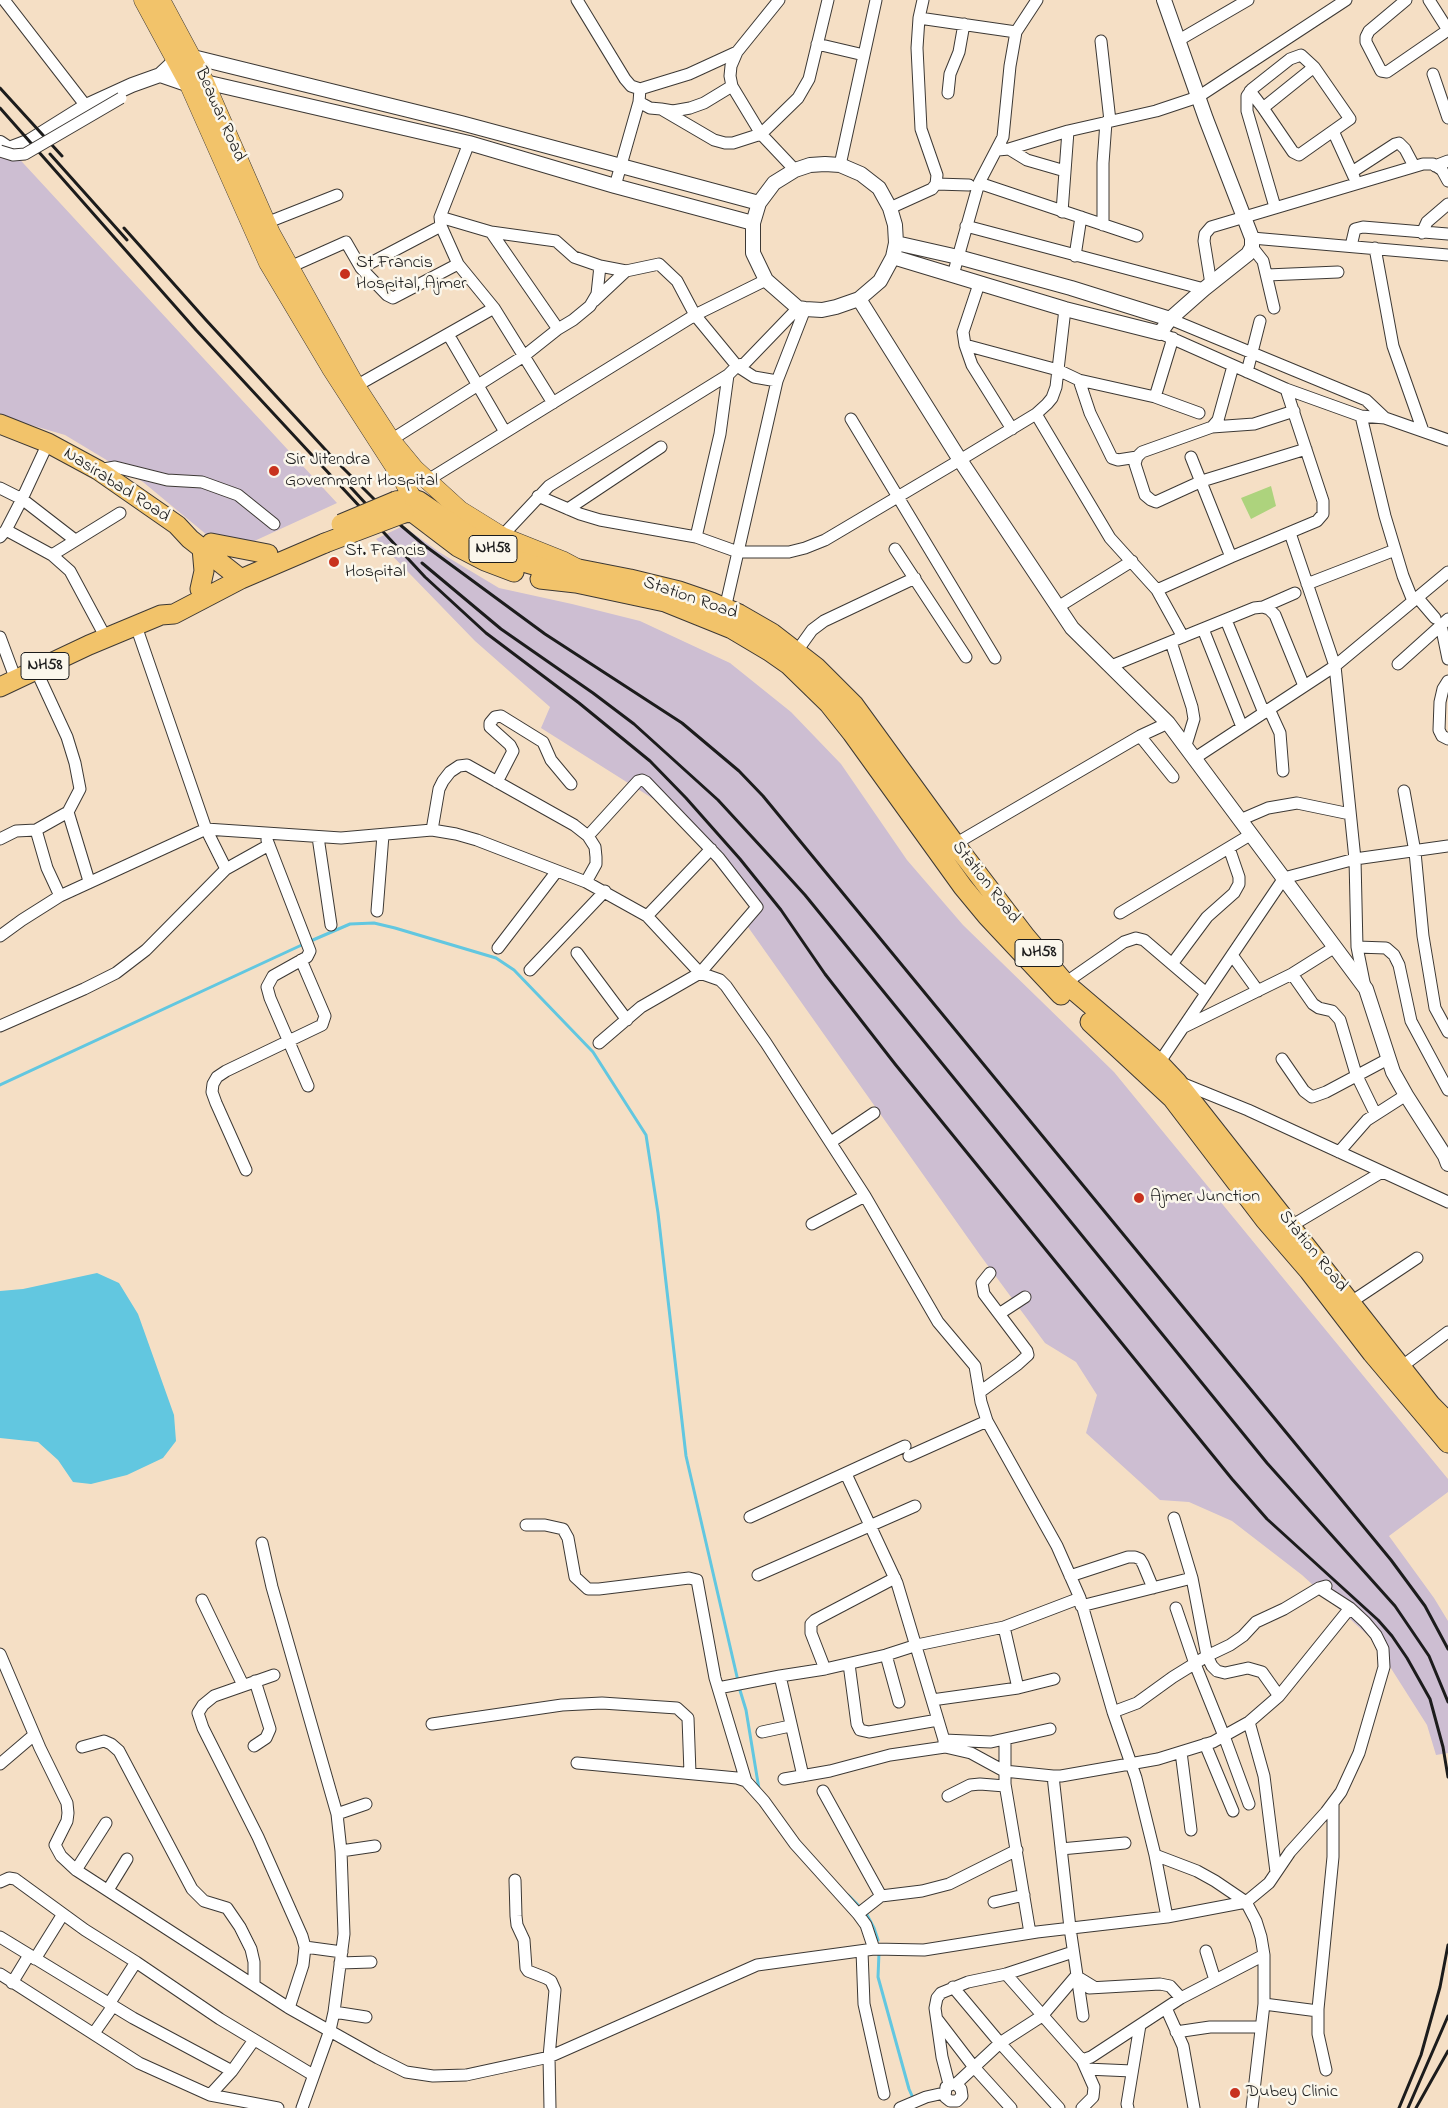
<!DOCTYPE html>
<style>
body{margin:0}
canvas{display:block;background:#f5dfc5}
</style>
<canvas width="1448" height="2108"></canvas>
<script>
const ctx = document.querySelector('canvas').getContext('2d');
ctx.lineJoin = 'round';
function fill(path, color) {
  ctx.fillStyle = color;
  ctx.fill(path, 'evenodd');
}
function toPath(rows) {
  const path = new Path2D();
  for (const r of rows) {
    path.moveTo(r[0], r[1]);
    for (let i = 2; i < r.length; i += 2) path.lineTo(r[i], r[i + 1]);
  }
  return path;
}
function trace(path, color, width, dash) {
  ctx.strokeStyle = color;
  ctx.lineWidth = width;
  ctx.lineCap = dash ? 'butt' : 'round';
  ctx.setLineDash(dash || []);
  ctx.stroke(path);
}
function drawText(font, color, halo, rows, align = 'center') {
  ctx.font = font + ' "Indie Flower",sans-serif';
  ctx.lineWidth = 5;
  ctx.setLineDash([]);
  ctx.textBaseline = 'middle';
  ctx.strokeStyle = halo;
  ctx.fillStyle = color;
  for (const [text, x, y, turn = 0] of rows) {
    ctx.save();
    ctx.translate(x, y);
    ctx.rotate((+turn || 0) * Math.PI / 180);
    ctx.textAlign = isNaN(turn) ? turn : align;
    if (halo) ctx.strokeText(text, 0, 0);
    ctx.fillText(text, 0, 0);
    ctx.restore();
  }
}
fill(toPath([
 [0,138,337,503,250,543,213,540,143,482,65,435,0,416],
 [403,526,439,552,499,588,572,604,640,621,730,663,791,712,841,764,907,860,963,925,1114,1072,1448,1479,1448,1492,1389,1536,1434,1598,1448,1621,1448,1753,1436,1755,1427,1725,1373,1640,1302,1575,1232,1521,1189,1502,1160,1500,1086,1433,1097,1395,1076,1362,1045,1343,980,1255,748,927,757,915,671,810,541,728,550,707,475,641,376,539]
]), '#cdbed2');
fill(toPath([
 [1271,486,1276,506,1251,519,1241,498]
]), '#add37d');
fill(toPath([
 [97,1273,119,1283,138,1314,174,1415,176,1441,163,1458,127,1475,91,1484,73,1482,58,1460,38,1442,0,1438,0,1291,23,1289]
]), '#62c7e0');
trace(toPath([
 [0,1085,306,943,350,924,374,923,395,928,496,958,514,970,593,1052,646,1135,658,1213,686,1456,738,1681],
 [739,1687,746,1710,759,1789],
 [848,1895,858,1905],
 [866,1913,874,1928,878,1940],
 [879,1953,878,1977,909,2089,913,2098]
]), '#62c7e0', 3);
const minor = toPath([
 [4,0,86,106],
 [577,0,625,79,631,86,640,89,639,102,615,186],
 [779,0,737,52,731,66,730,76,732,86,761,134,795,170],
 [1406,0,1369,31,1366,37,1366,42,1381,71,1387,72,1448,30],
 [1429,0,1448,30],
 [919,18,1016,32,1037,0],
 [1179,40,1248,0],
 [1101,41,1110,121],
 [817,44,864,55],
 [1433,74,1448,118],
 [640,89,689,74,737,52],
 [1250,91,1263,108,1314,67],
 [948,93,950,74,959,52,964,24],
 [639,102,650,108,661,109,673,111,690,108,704,103,732,86],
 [1263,108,1293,152,1299,155,1350,119,1314,67,1301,55,1290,59,1252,89,1247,96,1247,111,1275,207],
 [661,109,714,140,725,143,733,143,761,134,798,98,809,79,828,0],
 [1333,131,1354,177],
 [469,143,440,217,441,226,458,264,494,308,553,403],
 [1009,149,1027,160,1065,171],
 [998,150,1009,149,1068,131,1156,111,1198,97,1346,0],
 [840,165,876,0],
 [1435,166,1448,161],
 [1352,172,1395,144,1399,143,1405,149,1414,166],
 [979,183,1137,236],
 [936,184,969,185],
 [890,208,932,189,936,184,937,175,921,129,917,48,919,18,923,0],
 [1062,212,1068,131],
 [440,217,491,232,556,241,574,257,600,266,626,271,659,264,677,281,695,315,737,366,754,377,777,381],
 [266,223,337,195],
 [1103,225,1103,163,1106,122],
 [966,226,1204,289],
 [491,232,558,329],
 [1422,233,1427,222,1448,204],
 [1252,238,1448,255],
 [1351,246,1355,229,1363,227,1448,234],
 [1252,247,1263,261,1274,308],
 [1375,248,1393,346,1423,431],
 [1075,256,1081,217],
 [290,267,346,242,361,268,387,295,393,298,458,264],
 [361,268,441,226],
 [953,275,979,183,1003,137,1010,66,1016,32],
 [1267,275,1338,272],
 [979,284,963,332,965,345,972,365,1012,429],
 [1211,284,1204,241,1205,234,1211,227,1423,164,1433,164,1442,170,1448,181],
 [594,301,626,271],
 [1170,319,1366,400,1385,418],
 [1160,333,1286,389,1361,416,1385,418,1448,440],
 [448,334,505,432],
 [965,345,1058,370,1079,380,1155,397,1173,338],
 [1233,366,1218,420,1212,427,1142,452,1137,457,1135,464,1145,495,1151,500,1156,502,1202,481,1306,449],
 [1247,372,1260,321],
 [1079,380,1090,413,1112,458,1118,460,1137,457],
 [356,386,494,308],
 [1155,397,1199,413],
 [1036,414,1110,538,1157,590,1183,637],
 [1361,416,1385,516,1403,576,1413,601],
 [851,419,995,658],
 [1212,427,1254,424,1294,411],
 [391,440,524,356,558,329,573,320,590,306,597,294,600,266],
 [1191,457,1231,557],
 [98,470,115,467,167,480,202,482,238,495,274,524],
 [428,480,695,315,766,280],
 [0,488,22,499,75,540],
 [538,496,580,514,600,520,696,537,738,552,789,552,805,548,825,540,960,460,1036,414,1047,404,1052,398,1056,387,1065,309],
 [568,509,661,447],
 [6,530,52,555,70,571,106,638],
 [1290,533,1335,666,1355,859,1357,947,1365,987],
 [502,536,549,486,728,375,737,366,745,363,798,308],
 [0,537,6,530,22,499,48,443],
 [696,537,720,434,728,375],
 [895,549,966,657],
 [52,555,120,513],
 [1307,584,1395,550],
 [1157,590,1231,557,1317,521,1323,514,1323,501,1286,389],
 [1417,597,1435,618],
 [727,600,777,381,805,309],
 [1058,607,1132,561],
 [1263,607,1295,593],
 [1226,620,1264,713],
 [1441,625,1448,659],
 [136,626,206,829,226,869],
 [1203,629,1242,727],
 [0,637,16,680],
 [1171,642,1192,707,1194,719,1186,745],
 [797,651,812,630,824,621,915,578],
 [1398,664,1448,619],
 [1111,666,1254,608,1263,607,1269,609,1275,615,1304,686],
 [1448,681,1443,689,1440,702,1439,730,1442,736,1448,739],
 [1269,709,1280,733,1283,771],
 [1140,736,1173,777],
 [1195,758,1335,666,1448,572],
 [497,782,513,751,510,745,490,727,490,723,495,717,501,716,543,742,551,760,571,784],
 [1404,791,1415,852,1423,936,1435,1008,1448,1032],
 [68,812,89,881],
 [1240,820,1268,808,1297,803,1350,814],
 [36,830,47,868,60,896],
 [432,830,439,789,443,781,450,772,459,766,467,765,574,825,588,836,595,847,596,857,596,864,586,882],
 [588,836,638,781,642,780,646,782,719,858,757,907,700,973,641,1007,599,1043],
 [318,837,331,925],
 [0,839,16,831,36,830,68,812,80,789,75,763,67,737,36,670],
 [267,840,310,951,307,957,273,976,267,987,270,998,308,1086],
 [955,844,1140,736,1168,723],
 [377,911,383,835],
 [1120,913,1250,835],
 [647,916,711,849],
 [0,936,22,920,60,896,206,829,341,838,432,830,456,834,477,840,586,882,647,916,700,973,720,980,726,986,766,1043,865,1196,938,1322,975,1366,981,1402,987,1421,1057,1546,1080,1598,1113,1712,1136,1778,1155,1855,1167,1917],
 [1357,947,1386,948,1394,955,1399,965,1411,1021,1448,1090],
 [498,948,557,871],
 [577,953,627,1020],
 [1232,955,1258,991],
 [1172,964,1207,917,1234,893,1239,884,1239,877,1229,848],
 [530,970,605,891],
 [1292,974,1313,1004,1319,1008,1332,1011,1340,1020,1356,1074,1375,1113],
 [1065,983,1124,942,1136,938,1144,940,1206,993],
 [0,1026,84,989,116,973,146,950,226,869,269,845],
 [1184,1027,1292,974,1335,947],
 [1282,1059,1304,1091,1312,1097,1326,1092,1388,1059],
 [1159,1063,1284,878,1355,859,1448,846],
 [1179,1082,1248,1110,1448,1202],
 [831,1142,874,1113],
 [1339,1152,1367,1120,1406,1095],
 [246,1170,216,1103,212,1092,213,1084,217,1077,226,1071,322,1025,325,1016,301,960],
 [812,1224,865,1196],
 [1291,1226,1382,1172],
 [1351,1302,1417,1258],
 [999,1314,1025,1297],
 [1401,1367,1448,1332],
 [980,1392,1018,1364,1028,1355,1027,1351,984,1294,982,1283,990,1273],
 [909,1456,987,1421],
 [846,1474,897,1583,944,1740],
 [750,1517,905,1446],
 [1174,1518,1192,1578,1207,1656,1212,1666,1217,1671,1225,1673,1248,1668,1262,1672,1279,1696],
 [526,1525,545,1525,563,1529,568,1538,575,1577,588,1589,599,1589,689,1578,697,1580,715,1678,746,1781],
 [262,1543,272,1587,337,1814,341,1851,344,1934,334,2012,330,2030,302,2108],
 [758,1575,915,1506],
 [1070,1576,1128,1557,1135,1557,1140,1559,1143,1564,1153,1588],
 [202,1600,243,1685],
 [1081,1606,1192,1578],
 [1176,1608,1195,1664,1224,1736,1249,1804],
 [0,1654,40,1748,67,1803,68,1813,67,1821,55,1845,61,1856,76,1870,289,2008,378,2058,406,2072,433,2076,466,2075,549,2057,757,1965,874,1949,924,1950,1037,1932,1167,1917,1246,1902,1269,1883,1290,1852,1326,1812,1341,1792,1359,1753,1384,1667,1383,1649,1376,1635,1365,1622,1350,1608,1319,1588],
 [886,1655,899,1702],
 [849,1664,857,1724,860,1730,869,1732,938,1720],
 [825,1669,811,1633,811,1624,815,1620,895,1578],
 [274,1675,214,1696,203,1705,198,1713,203,1728,258,1837,302,1936,305,1947,303,1965,289,2008],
 [780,1676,803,1776],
 [718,1688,780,1676,825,1669,886,1655,917,1645,1004,1627,1080,1598],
 [1018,1688,1054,1679],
 [932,1700,1018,1688,1004,1627],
 [1113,1712,1137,1703,1173,1677,1207,1656,1230,1645,1243,1636,1256,1622,1284,1609,1319,1588,1326,1586],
 [1249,1722,1264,1776,1276,1872],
 [432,1724,562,1705,602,1703,677,1708,688,1718,690,1773],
 [762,1732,790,1726],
 [1005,1739,1005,1784,1030,1933],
 [944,1744,944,1740,991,1742,1050,1729],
 [1205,1744,1233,1811],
 [254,1746,266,1738,270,1729,255,1681],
 [82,1747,104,1741,111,1744,119,1751,192,1889,204,1901,227,1908,240,1927,251,1949,254,1962,254,1985],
 [1181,1752,1191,1830],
 [577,1763,737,1778,746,1781,764,1801,795,1844,858,1914,866,1925,874,1949],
 [0,1764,34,1735],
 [1053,1776,1070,1928,1083,2016],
 [784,1779,830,1771,890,1755,945,1747,971,1753,1004,1771,1053,1776,1061,1776,1158,1759,1213,1742,1249,1722,1279,1696,1350,1608],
 [823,1791,881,1896],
 [948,1796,970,1785,980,1784,1005,1786],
 [337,1814,366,1804],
 [1061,1849,1125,1843],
 [341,1851,375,1846],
 [1155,1855,1197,1871,1215,1881,1246,1902,1256,1921,1261,1937,1264,1955,1264,2004,1252,2108],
 [76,1870,106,1823],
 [515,1880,516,1916,517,1925,524,1940,526,1968,528,1971,546,1978,551,1981,555,1990,549,2057,550,2108],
 [0,1882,9,1878,15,1879,85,1930,136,1962,220,2019,313,2075],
 [108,1890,127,1859],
 [994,1902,1024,1895],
 [858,1914,881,1896,922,1891,949,1884,1017,1850],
 [0,1937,133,2018,232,2071],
 [305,1947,342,1952],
 [862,1951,864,2004,884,2094],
 [1206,1951,1215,1980],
 [35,1959,63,1914],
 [340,1963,371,1962],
 [0,1974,139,2063,210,2095,278,2108],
 [1006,1974,1082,2060,1094,2087,1093,2097,1082,2108],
 [12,1983,29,1955],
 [953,1987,1000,2043,1059,2108],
 [1089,1988,1160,1984,1170,1986,1181,1998],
 [109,2004,136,1962],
 [1264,2004,1318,2011],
 [1166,2008,1183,2046,1194,2108],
 [334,2012,366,2017],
 [937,2019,973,2066,1011,2108],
 [1176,2032,1210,2027,1261,2027],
 [94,2033,113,2006],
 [1082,2060,1091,2057,1181,1998,1264,1955],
 [1086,2069,1132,2071],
 [1326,2070,1318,2034,1318,2009,1333,1857,1333,1803],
 [949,2084,942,2057,935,2008,937,1998,941,1993,968,1982,1006,1974,1073,1952],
 [956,2084,961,2089,962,2096,957,2101,950,2101,945,2097,946,2087,953,2084,956,2084,1000,2043,1042,2016,1076,1976,1094,1987],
 [210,2095,232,2071,254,2040],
 [900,2108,926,2097,944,2093],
 [1128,2108,1127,2104,1140,2025]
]);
const tertiary = toPath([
 [0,143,9,149,30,141,86,106,132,85,160,75],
 [825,164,840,165,861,174,879,188,890,208,895,225,896,243,893,257,880,281,859,299,836,307,822,310,805,309,798,308,766,280,753,253,753,223,759,203,774,183,795,170,810,165,825,164],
 [753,223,615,186,469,143,205,82,189,85,160,75,176,60,193,57,461,123,759,203],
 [896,243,958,257,1071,288,1170,319],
 [893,257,1065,309,1160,333,1170,319,1204,289,1248,254,1252,247,1252,238,1206,119,1164,0],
 [859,299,960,460,1072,628,1168,723,1366,989,1393,1072,1406,1095,1445,1156,1448,1164]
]);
const primary = toPath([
 [143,0,189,85,268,263,330,367,401,477,413,499,412,512],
 [161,0,205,82,271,233,356,386,391,440,415,469,460,510,502,536,562,560,579,569,578,573]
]);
const trunk = toPath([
 [0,424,48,443,98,470,177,525,190,539,241,579],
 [396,501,413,499,419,501,485,546,516,560,547,569,579,569,630,579,679,591,711,602,739,614,772,633,816,667,854,705,955,844,1026,937,1065,983,1159,1063,1177,1082,1431,1405,1448,1422],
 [404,513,412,512,458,547,485,561,514,572],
 [211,543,268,554],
 [540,579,576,583,665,602,732,629,769,651,789,665,829,704,852,733,963,887,987,916,1061,995],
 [200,589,204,571,202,548],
 [0,687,89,645,161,615,174,614,241,579,325,543],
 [1090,1022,1172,1098,1265,1220,1309,1271,1372,1353,1448,1443]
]);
trace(minor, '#3d3935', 13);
trace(tertiary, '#3d3935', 16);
trace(primary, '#3d3935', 19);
trace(trunk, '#3d3935', 21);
trace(minor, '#fff', 11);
trace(tertiary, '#fff', 14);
trace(primary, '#f2c36a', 18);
trace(trunk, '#f2c36a', 19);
trace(toPath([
 [0,88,62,156],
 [0,108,196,330,425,577,486,633,579,703,650,761,686,798,740,859,781,910,825,974,895,1064,1232,1479,1267,1519,1378,1620,1392,1636,1407,1658,1430,1699,1443,1747,1448,1777],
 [50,154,127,240],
 [124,228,206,320,334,459,398,523,424,545,545,634,682,723,739,771,763,796,1391,1560,1425,1606,1448,1649],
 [343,479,367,505],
 [422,563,501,629,593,693,634,724,718,800,776,863,805,895,1267,1463,1395,1606,1429,1656,1448,1702],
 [1399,2108,1421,2055,1440,1987,1448,1945],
 [1408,2108,1448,2016],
 [1416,2108,1448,2051]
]), '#1c1c1c', 3);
const minorBridge = toPath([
 [0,151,13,155,25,154,121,98]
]);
const trunkBridge = toPath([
 [341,524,396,501],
 [325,543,404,513]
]);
trace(minorBridge, '#3d3935', 13, []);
trace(trunkBridge, '#3d3935', 21, []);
trace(minorBridge, '#fff', 11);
trace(trunkBridge, '#f2c36a', 19);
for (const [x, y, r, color] of [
 [345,274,6,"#c8321e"],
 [274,471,6,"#c8321e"],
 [334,562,6,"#c8321e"],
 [1139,1198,6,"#c8321e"],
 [1235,2093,6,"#c8321e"]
]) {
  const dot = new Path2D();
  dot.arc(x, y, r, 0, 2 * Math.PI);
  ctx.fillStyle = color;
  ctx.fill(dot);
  trace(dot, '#fbf7ec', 2);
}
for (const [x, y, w] of [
 [493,549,48],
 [45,666,48],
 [1039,953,48]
]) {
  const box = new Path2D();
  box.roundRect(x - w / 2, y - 13.5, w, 27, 4);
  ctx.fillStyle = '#fbf7ec';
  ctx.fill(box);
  trace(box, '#1c1c1c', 1);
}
drawText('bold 16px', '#1c1c1c', null, [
 ["NH58",493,549],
 ["NH58",45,666],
 ["NH58",1039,953]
]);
drawText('18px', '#1c1c1c', '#fbf7ec', [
 ["Beawar Road",219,115,66],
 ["Nasirabad Road",116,486,33],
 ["Station Road",690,599,19],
 ["Station Road",985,883,52],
 ["Station Road",1312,1252,51]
]);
drawText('18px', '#1c1c1c', '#fbf7ec', [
 ["St Francis",356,264],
 ["Hospital, Ajmer",356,285],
 ["Sir Jitendra",285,461],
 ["Government Hospital",285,482],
 ["St. Francis",345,552],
 ["Hospital",345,573],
 ["Ajmer Junction",1150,1198],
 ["Dubey Clinic",1246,2093]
], 'left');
</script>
